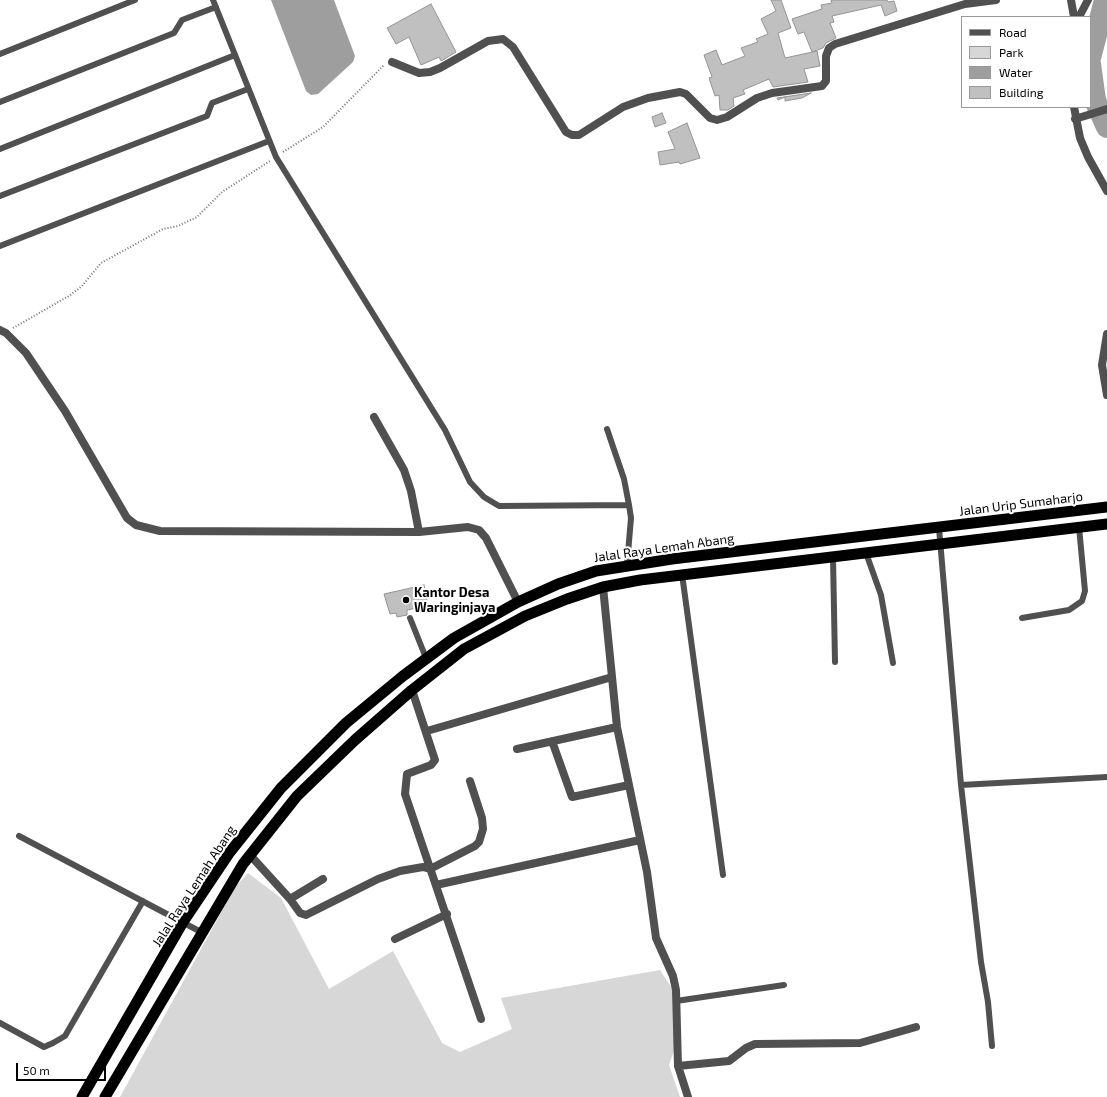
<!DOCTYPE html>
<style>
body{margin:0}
#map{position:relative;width:1107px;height:1097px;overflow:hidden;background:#fff;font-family:"Exo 2",sans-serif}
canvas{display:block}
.legend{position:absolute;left:961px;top:16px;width:130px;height:92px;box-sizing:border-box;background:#fff;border:1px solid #999;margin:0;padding:5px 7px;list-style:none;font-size:12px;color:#000}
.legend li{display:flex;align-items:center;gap:8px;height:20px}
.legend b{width:20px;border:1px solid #999}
.scale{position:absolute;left:16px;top:1063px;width:90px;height:18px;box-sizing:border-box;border:2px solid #000;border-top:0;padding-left:5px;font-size:12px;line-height:14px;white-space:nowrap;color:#000;-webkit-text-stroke:3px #fff;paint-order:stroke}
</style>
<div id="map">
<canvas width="1107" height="1097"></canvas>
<ul class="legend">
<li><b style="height:5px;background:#505050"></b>Road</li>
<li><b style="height:11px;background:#d7d7d7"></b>Park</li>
<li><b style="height:11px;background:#9e9e9e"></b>Water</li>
<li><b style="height:11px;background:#c0c0c0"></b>Building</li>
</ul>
<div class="scale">50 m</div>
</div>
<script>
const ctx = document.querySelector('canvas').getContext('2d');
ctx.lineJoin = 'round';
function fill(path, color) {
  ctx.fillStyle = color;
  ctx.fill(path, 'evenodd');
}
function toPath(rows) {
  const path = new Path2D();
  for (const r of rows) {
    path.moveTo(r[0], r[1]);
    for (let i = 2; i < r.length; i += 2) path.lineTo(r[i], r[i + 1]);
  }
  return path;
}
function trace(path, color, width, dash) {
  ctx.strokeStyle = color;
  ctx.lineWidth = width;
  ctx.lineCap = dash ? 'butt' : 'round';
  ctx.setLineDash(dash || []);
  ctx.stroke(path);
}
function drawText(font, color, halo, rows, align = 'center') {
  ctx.font = font + ' "Exo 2",sans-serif';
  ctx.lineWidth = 4;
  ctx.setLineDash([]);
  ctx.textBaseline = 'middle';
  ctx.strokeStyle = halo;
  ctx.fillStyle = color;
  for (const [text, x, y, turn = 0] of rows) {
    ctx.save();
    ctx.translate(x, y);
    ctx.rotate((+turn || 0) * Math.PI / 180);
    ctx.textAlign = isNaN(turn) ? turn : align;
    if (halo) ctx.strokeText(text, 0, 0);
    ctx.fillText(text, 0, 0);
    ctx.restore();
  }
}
fill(toPath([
 [248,873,281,898,329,989,393,951,442,1043,460,1052,512,1029,501,998,660,970,673,990,675,1048,669,1065,680,1097,120,1097,235,887]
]), '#d7d7d7');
fill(toPath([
 [271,0,334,0,355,56,353,62,318,94,311,95,306,91]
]), '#9e9e9e');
trace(toPath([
 [1090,58,1105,0],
 [1090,64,1095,100,1107,127]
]), '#9e9e9e', 22);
const building = toPath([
 [771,0,781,0,791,28,778,33,785,58,817,51,820,66,804,69,808,82,773,87,769,79,743,90,745,94,733,98,734,106,728,110,720,110,719,95,715,96,709,78,712,77,704,55,716,50,722,65,745,56,741,48,758,42,756,39,768,34,761,19,776,11,771,0],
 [831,0,887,0,888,2,894,1,897,11,885,16,881,5,832,16,834,22,830,23,836,38,826,43,823,48,812,52,804,32,798,34,792,19,822,9,821,5,832,3,831,0],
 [431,4,456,52,441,61,439,57,421,65,409,37,396,44,387,28,431,4],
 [811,93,802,98,785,101,785,97,778,100,777,98,811,93],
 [662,113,666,123,655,127,652,117,662,113],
 [687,123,700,158,680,164,679,162,660,165,658,152,675,149,668,132,687,123],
 [424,585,428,606,407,610,407,615,397,617,396,613,390,614,384,594,424,585]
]);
fill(building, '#c0c0c0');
trace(building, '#949494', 1);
trace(toPath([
 [283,152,323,127,384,65],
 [13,328,69,296,82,286,101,263,163,229,178,226,197,217,222,192,270,161]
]), '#727272', 2, [1, 2]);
trace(toPath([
 [213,0,276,157,445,430,470,482,484,497,499,506,629,505],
 [0,54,135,0],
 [0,102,174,33,182,20,216,7],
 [0,149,235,55],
 [0,196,207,116,212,103,248,89],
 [0,246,269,141],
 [607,429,624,479,629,505,631,518,627,565],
 [939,528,961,785,981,962,988,1002,992,1046],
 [866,553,881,595,893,663],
 [833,557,835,662],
 [682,574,723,875],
 [410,618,426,658],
 [1022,618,1069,610,1082,601,1085,591,1079,527],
 [961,785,1107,777],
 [19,836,201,932],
 [676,1001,784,985],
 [0,1023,44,1047,53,1043,65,1036,143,901]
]), '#505050', 6);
trace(toPath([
 [1071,0,1074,17],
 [1079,17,1088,0],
 [392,62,419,73,430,72,440,68,488,41,503,39,513,47,566,132,572,135,579,135,623,107,648,98,680,92,686,94,710,118,717,120,727,117,757,98,772,93,822,86,826,81,826,56,829,48,835,44,965,4,996,0],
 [1074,107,1080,138,1088,157,1107,191],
 [1075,119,1107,109],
 [0,330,6,333,26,353,65,411,127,518,136,525,160,531,419,532,468,527,479,530,486,538,518,602],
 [1107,334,1102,365,1107,395],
 [374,417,404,470,411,491,419,532],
 [603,587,617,727,647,872,656,938,673,976,676,990,678,1066,688,1097],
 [412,690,435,760,431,765,407,774,405,794,481,1019],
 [427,731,612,677],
 [552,741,572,797,629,785],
 [517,749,617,727],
 [250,855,290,899,300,913,306,915,378,879,400,871,423,867,430,869,475,846,479,842,483,829,482,818,470,781],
 [436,885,640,840],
 [290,899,323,879],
 [395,939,447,914],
 [678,1066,729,1061,746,1048,755,1044,860,1043,916,1027]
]), '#505050', 8);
trace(toPath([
 [82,1097,183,922,230,852,281,788,346,723,403,676,454,638,518,602,558,584,596,571,672,559,1107,507],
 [105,1097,243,864,297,796,355,740,412,690,464,649,525,616,567,599,603,587,640,580,1107,524]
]), '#000', 11);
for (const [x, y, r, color] of [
 [406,600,4,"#000"]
]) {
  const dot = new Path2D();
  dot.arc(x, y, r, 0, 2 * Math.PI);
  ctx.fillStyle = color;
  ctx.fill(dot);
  trace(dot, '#fff', 1.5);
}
drawText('13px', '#000', '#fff', [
 ["Jalan Urip Sumaharjo",1021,504,-7],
 ["Jalal Raya Lemah Abang",664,548,-8],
 ["Jalal Raya Lemah Abang",194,886,-57]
]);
drawText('bold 13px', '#000', '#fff', [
 ["Kantor Desa",414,593],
 ["Waringinjaya",414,608]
], 'left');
</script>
